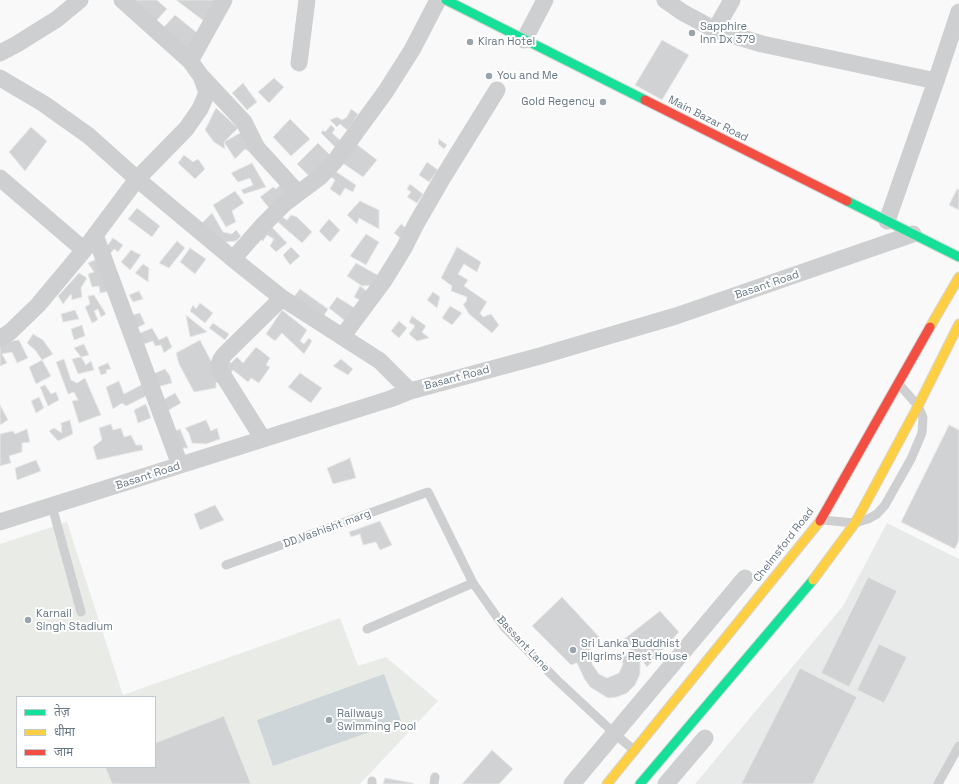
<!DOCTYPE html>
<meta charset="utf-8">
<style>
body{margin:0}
#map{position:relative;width:959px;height:784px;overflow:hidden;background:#f9f9f9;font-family:"Space Grotesk","Noto Sans Devanagari",sans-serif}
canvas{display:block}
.legend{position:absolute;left:16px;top:696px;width:140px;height:72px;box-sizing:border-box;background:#fff;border:1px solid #c1c8cd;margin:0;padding:5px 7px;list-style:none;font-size:12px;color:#657683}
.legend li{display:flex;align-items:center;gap:8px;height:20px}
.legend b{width:20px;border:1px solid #c1c8cd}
</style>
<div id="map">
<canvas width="959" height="784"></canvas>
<ul class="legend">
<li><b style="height:5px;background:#16e098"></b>तेज़</li>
<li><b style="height:5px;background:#ffcf43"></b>धीमा</li>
<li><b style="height:5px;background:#f24e42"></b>जाम</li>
</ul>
</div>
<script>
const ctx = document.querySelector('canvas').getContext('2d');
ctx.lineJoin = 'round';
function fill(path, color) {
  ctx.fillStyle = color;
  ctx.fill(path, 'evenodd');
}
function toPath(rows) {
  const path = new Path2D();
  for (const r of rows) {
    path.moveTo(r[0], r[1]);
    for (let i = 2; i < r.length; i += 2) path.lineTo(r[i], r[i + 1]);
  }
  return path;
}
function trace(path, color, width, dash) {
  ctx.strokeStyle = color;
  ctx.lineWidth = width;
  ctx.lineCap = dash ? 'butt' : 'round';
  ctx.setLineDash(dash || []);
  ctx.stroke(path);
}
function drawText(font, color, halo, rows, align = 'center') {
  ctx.font = font + ' "Space Grotesk",sans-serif';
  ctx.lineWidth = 4;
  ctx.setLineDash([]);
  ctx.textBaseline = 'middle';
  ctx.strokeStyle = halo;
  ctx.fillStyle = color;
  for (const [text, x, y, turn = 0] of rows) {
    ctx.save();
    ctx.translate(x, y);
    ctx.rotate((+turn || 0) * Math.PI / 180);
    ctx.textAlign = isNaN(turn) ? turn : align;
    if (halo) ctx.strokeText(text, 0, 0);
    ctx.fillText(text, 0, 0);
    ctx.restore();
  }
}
fill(toPath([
 [887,523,959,559,959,744,938,784,695,784,843,606]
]), '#e8e9e9');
fill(toPath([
 [67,522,123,695,340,618,358,666,386,657,438,701,360,784,0,784,0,544],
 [17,697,155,697,155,767,17,767]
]), '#e8ebe6');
fill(toPath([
 [384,674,401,721,273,766,257,720]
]), '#ced6d9');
const building = toPath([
 [129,0,157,0,167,9,154,23,129,0],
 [176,0,220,0,204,21,176,0],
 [175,15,201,36,187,52,161,30,175,15],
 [662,40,689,55,662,100,635,85,662,40],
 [274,78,284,87,269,103,258,92,274,78],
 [243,83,257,102,247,110,232,93,243,83],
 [216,108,238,128,224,142,225,149,214,142,205,130,216,108],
 [351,109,358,114,352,124,347,130,340,124,337,127,330,120,337,117,342,120,347,117,351,109],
 [290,119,310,139,291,156,273,137,290,119],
 [331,125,335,129,332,133,341,141,335,147,321,133,323,130,325,132,331,125],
 [31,127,47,141,25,171,9,152,31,127],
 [242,132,255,147,250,152,245,149,235,159,224,142,242,132],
 [439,139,447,145,444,149,438,144,439,139],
 [318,143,334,159,314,181,297,164,318,143],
 [355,143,377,160,363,177,341,162,355,143],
 [184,155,193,162,198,159,205,169,195,179,178,163,184,155],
 [427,162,438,170,429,182,419,175,427,162],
 [252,163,266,187,244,194,241,190,253,185,250,178,238,182,231,173,252,163],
 [332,169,356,185,353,192,345,188,340,196,330,189,335,180,327,174,332,169],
 [281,184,289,192,270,209,260,197,273,187,276,189,281,184],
 [410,184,423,194,417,203,407,197,411,192,407,189,410,184],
 [957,189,959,190,959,210,949,205,957,189],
 [235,191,244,203,232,211,236,222,226,227,213,205,235,191],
 [360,201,379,210,379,229,359,218,357,224,347,215,360,201],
 [137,208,160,226,152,237,128,219,137,208],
 [212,213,223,232,232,234,236,230,241,236,236,241,217,243,200,225,212,213],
 [291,215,297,217,312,232,302,243,278,222,282,217,287,220,291,215],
 [329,219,340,230,330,242,319,231,329,219],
 [401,224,407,229,400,238,394,233,401,224],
 [270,225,287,243,276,252,270,246,274,239,267,235,263,241,258,238,270,225],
 [366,234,379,242,366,265,350,256,366,234],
 [113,238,123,245,118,252,114,249,111,253,105,249,113,238],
 [177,241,185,248,169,268,159,263,177,241],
 [291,247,300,256,290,265,283,255,291,247],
 [457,247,481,262,477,272,464,264,458,274,468,280,464,286,487,302,480,313,483,317,491,314,499,325,492,333,469,314,463,304,466,302,467,297,451,291,452,286,441,278,457,247],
 [190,248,206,259,195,274,180,262,190,248],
 [131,250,141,255,130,270,121,262,131,250],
 [97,259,110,291,100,293,99,286,92,287,88,274,94,272,88,263,97,259],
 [356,263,381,277,376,285,362,286,347,276,356,263],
 [143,264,149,268,148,282,135,273,143,264],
 [79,273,87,278,81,288,82,297,72,300,71,294,63,304,58,296,79,273],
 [360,286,371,294,365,303,354,297,360,286],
 [300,289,328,309,321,320,293,298,300,289],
 [139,291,143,299,133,302,129,295,139,291],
 [433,292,440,297,437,308,427,300,433,292],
 [94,295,106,314,101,317,98,309,94,311,98,320,92,323,85,307,90,304,88,296,94,295],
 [337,297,358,310,349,324,329,308,337,297],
 [200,303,213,313,205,323,190,311,193,305,196,309,200,303],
 [450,306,462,313,452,325,442,318,450,306],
 [75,310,79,319,63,322,61,314,75,310],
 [282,310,307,330,300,341,304,344,309,338,312,341,304,354,282,333,275,341,266,334,282,310],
 [140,313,145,324,136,328,132,315,140,313],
 [186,315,207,332,190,337,186,315],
 [412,316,426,326,422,332,429,338,417,341,409,334,415,326,409,322,412,316],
 [399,321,407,328,399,338,391,331,399,321],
 [213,323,229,334,225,340,209,328,213,323],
 [82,325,85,336,74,340,71,329,82,325],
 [152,328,159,340,167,336,172,347,164,353,161,345,155,346,153,341,141,345,138,334,152,328],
 [33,334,43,340,53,354,42,360,35,350,27,343,33,334],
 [19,340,28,358,17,363,12,352,2,354,7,363,0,366,0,346,5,342,19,340],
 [200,340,221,380,216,383,216,388,194,392,179,364,176,353,200,340],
 [84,344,89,355,81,357,74,348,84,344],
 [256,347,270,358,266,365,270,367,259,383,251,378,248,382,233,370,229,376,227,360,231,363,237,357,243,363,256,347],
 [81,357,86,365,91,361,94,370,78,374,72,359,81,357],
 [64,359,71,380,77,383,85,378,101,415,79,423,72,401,78,400,74,392,68,394,56,362,64,359],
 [341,359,353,369,348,375,333,366,341,359],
 [42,360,51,376,36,384,29,367,42,360],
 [108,363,111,369,106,370,107,373,101,375,98,367,108,363],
 [165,369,170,376,172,383,157,387,153,374,165,369],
 [300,373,322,388,311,403,288,387,300,373],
 [119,381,124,394,147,382,152,393,126,406,122,403,113,409,106,387,119,381],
 [45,385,51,394,56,392,59,400,48,406,40,387,45,385],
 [175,393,181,403,167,411,163,400,175,393],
 [39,397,44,408,36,413,31,401,39,397],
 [146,404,151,418,138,423,134,410,146,404],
 [0,405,8,420,0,425,0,405],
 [70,420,73,434,58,441,49,431,54,428,62,433,61,423,70,420],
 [206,420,211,431,217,428,220,439,206,444,192,443,189,433,185,428,206,420],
 [111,424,113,430,121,428,124,437,131,435,136,445,142,445,143,450,97,460,93,447,102,440,99,428,111,424],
 [949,425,959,430,959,540,955,549,901,522,949,425],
 [27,429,30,442,22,443,22,452,9,456,11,463,0,466,0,434,13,431,15,434,27,429],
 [180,429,188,448,180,448,172,432,180,429],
 [350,458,356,478,333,484,327,468,350,458],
 [36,460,41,471,17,480,15,468,36,460],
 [215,505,224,520,200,530,194,514,215,505],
 [380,521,392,545,380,550,376,542,363,545,360,534,351,537,349,532,380,521],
 [868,577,897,591,849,687,821,673,868,577],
 [562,597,601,639,588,652,593,654,592,664,599,674,607,678,619,673,623,664,621,659,632,647,624,639,660,611,679,632,647,667,642,660,640,662,640,674,635,685,627,693,617,697,608,698,590,687,584,678,577,663,571,665,532,626,562,597],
 [879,644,907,657,884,703,857,690,879,644],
 [800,668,857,697,813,784,741,784,800,668],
 [224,716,251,784,112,784,105,767,155,767,155,743,224,716],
 [492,750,513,769,499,784,462,784,492,750],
 [385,778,413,783,413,784,383,784,385,778]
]);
fill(building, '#d0d2d3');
trace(building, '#e8e8e8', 1);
const fast = toPath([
 [446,0,645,100],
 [847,201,959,257],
 [640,784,813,580]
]);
const slow = toPath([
 [930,327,959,277],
 [813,580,855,523,918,406,959,324],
 [607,784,820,521]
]);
const jam = toPath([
 [645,100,847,201],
 [820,521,930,327]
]);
trace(fast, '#d5d6d7', 11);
trace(slow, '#d5d6d7', 11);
trace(jam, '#d5d6d7', 11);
trace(toPath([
 [52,506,81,612],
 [822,520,855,523,868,519,877,514,885,505,911,459,922,433,923,417,918,406,899,384],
 [226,565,428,492,473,583,504,627,557,680,615,734,635,751],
 [367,629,473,583],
 [372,784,372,781],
 [434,784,435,777],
 [938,784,959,746]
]), '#cecfd0', 9);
trace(toPath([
 [122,0,190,61],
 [665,0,682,12,715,30,762,44,936,81],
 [715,30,732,0],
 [524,40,545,0],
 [0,53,17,44,57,19,80,0],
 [299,63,307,0],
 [202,77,244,122,257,148,298,193],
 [0,78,44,104,89,136,137,179,233,259,282,298,380,361,410,391],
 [0,178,84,250],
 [887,221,936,81,959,12],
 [95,235,180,465],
 [233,259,262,226,284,204,320,177,335,161,386,91,412,50,438,0],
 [342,337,383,282,404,248,416,224,442,179,497,90],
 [0,339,10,332,38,305,84,250,137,179,186,129,200,109,207,93,201,76,190,61,224,0],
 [263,439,221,372,219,365,221,359,225,354,282,298],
 [0,522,390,399,410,391,540,356,676,316,913,234],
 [572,784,745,578],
 [666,784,705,738]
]), '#cecfd0', 17);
trace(fast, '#16e098', 9);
trace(slow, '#ffcf43', 9);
trace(jam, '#f24e42', 9);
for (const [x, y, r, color] of [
 [692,33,4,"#99a4ac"],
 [470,42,4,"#99a4ac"],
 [489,76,4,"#99a4ac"],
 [603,102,4,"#99a4ac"],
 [28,620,4,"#99a4ac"],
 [573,650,4,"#99a4ac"],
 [329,720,4,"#99a4ac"]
]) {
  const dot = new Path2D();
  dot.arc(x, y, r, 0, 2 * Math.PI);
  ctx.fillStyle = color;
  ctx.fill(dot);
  trace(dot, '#fff', 1.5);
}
drawText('11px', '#657683', '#fff', [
 ["Sapphire",700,27],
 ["Inn Dx 379",700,40],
 ["Kiran Hotel",478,42],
 ["You and Me",497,76],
 ["Gold Regency",595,102,"right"],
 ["Karnail",36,614],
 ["Singh Stadium",36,627],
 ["Sri Lanka Buddhist",581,644],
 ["Pilgrims' Rest House",581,657],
 ["Railways",337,714],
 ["Swimming Pool",337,727]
], 'left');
drawText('11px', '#657683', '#fff', [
 ["Main Bazar Road",708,119,27],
 ["Basant Road",767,285,-19],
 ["Basant Road",457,378,-15],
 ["Basant Road",148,476,-18],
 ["DD Vashisht marg",327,529,-20],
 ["Chelmsford Road",784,545,-52],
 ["Bassant Lane",523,644,47]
]);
</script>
